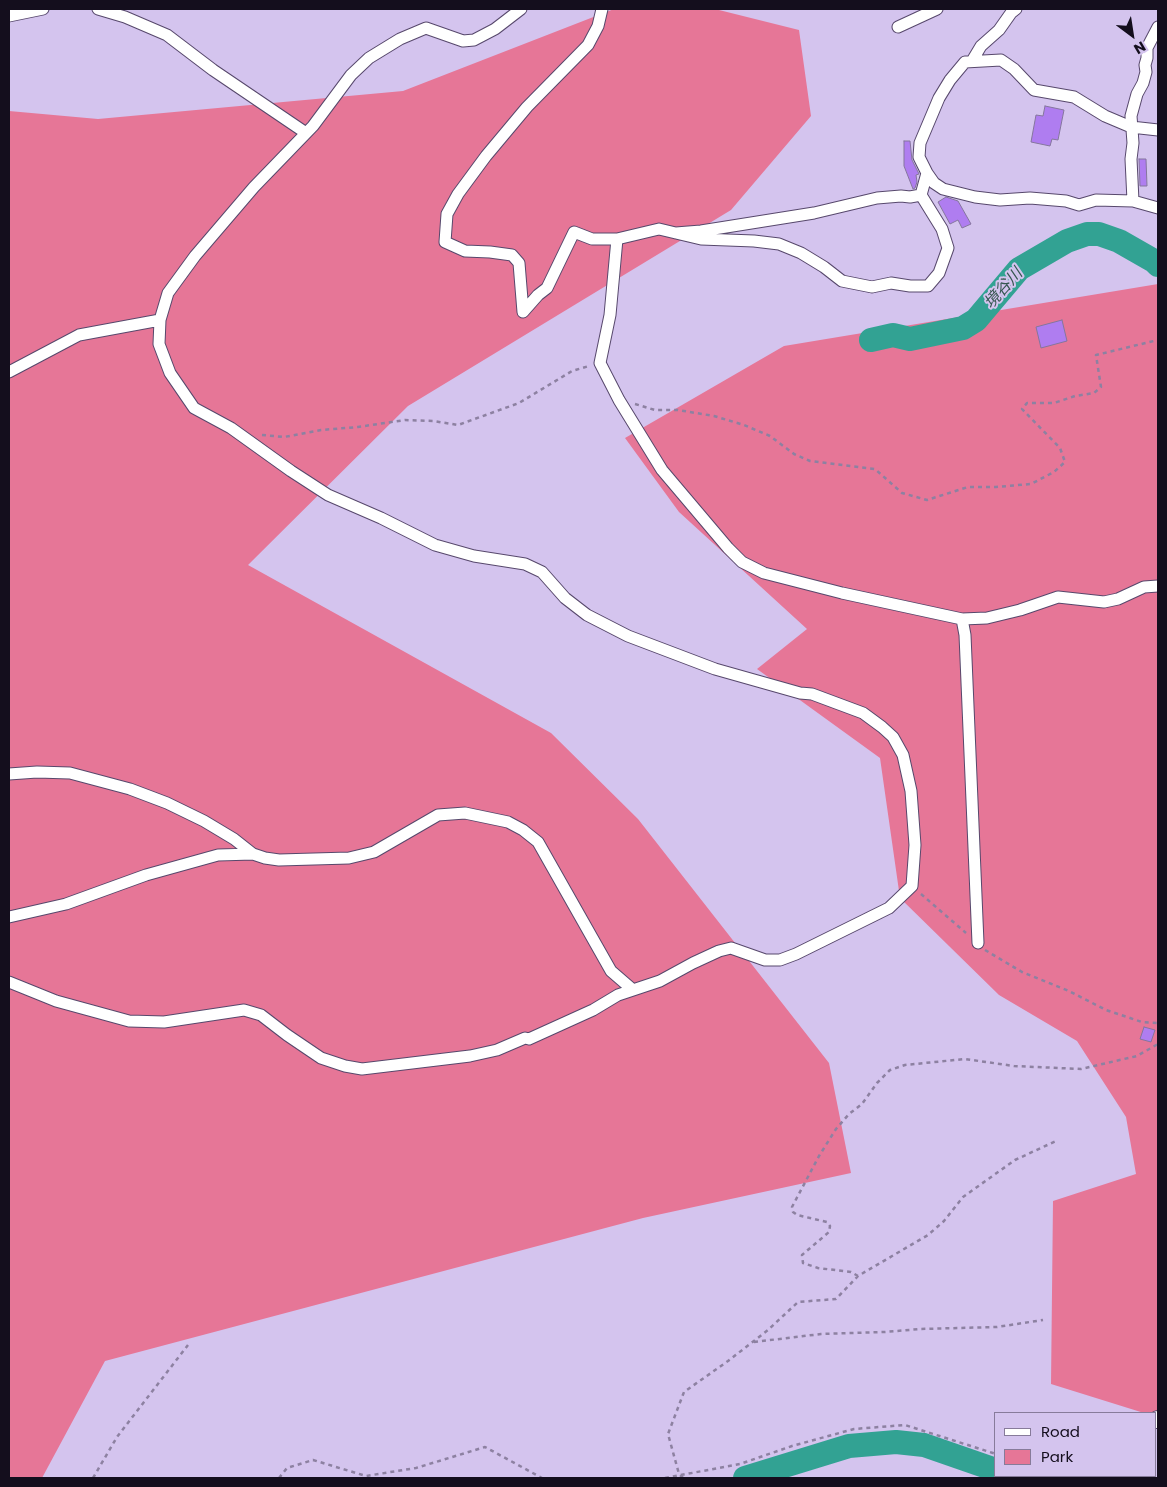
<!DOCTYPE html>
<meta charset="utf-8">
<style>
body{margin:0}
#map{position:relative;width:1167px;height:1487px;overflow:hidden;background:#d4c4ee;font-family:Poppins,sans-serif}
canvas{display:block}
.frame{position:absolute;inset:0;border:10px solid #140e1d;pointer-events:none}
.legend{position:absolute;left:994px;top:1412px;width:162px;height:65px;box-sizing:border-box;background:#d4c4ee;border:1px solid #877b9a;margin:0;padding:6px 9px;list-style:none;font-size:15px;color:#140e1d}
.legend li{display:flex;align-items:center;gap:10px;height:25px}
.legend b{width:25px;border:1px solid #877b9a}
.north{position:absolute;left:1107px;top:10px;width:50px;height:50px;-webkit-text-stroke:4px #d4c4ee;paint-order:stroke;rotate:149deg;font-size:14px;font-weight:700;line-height:20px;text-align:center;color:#140e1d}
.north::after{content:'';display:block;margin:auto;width:18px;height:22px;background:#140e1d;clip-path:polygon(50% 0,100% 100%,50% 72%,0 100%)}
</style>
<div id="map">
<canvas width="1167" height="1487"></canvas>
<div class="frame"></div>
<ul class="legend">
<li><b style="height:6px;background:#fff"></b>Road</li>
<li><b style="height:14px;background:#e67697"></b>Park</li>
</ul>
<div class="north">N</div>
</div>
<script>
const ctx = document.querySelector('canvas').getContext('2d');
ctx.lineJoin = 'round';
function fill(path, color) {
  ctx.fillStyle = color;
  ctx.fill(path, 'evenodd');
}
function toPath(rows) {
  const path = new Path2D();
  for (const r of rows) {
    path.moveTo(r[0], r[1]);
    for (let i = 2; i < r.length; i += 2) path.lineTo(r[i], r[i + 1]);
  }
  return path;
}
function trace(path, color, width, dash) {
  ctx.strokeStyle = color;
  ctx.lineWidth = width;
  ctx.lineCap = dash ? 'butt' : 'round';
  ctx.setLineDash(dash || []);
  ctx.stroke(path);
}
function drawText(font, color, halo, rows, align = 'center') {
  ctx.font = font + ' Poppins,"Noto Sans JP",sans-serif';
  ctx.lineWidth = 4;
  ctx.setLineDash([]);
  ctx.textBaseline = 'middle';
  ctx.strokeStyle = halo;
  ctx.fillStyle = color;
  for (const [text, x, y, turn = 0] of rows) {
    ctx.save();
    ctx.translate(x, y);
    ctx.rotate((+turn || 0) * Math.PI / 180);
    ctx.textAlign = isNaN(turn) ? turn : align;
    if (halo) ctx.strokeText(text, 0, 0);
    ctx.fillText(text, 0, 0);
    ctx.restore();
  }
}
fill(toPath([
 [614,9,715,9,799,30,811,116,731,210,408,406,248,565,551,733,638,819,829,1063,851,1173,643,1218,105,1361,42,1478,9,1478,9,111,98,119,403,91],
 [1158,284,1158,1418,1156,1413,1144,1413,1051,1384,1053,1201,1136,1174,1126,1117,1077,1041,999,995,900,898,880,758,757,669,807,629,679,512,625,438,784,346]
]), '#e67697');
trace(toPath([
 [871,340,893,335,910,339,963,328,976,320,1019,269,1067,241,1087,234,1099,234,1119,241,1154,261,1158,265],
 [1013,1476,1020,1478],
 [745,1478,849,1446,896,1442,924,1445,996,1470]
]), '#32a293', 24);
const building = toPath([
 [1045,106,1064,110,1058,140,1052,139,1050,146,1031,142,1036,115,1043,116,1045,106],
 [904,141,910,141,912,160,919,174,916,175,917,182,915,188,913,189,904,166,904,141],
 [1139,159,1146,159,1147,186,1140,186,1139,159],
 [946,197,958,201,971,224,962,228,958,220,950,224,938,202,946,197],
 [1062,320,1067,341,1041,348,1036,327,1062,320],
 [1144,1027,1155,1030,1151,1042,1140,1039,1144,1027]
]);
fill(building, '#af7df0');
trace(building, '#85769d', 1);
const street = toPath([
 [98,9,125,17,167,35,213,70,306,133],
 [602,9,598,26,588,45,527,107,486,156,458,194,447,214,445,242,465,251,490,252,512,255,519,263,523,312,538,295,547,288,574,232,592,239,617,239,610,315,600,363,619,400,662,470,728,548,742,562,764,573,842,593,962,619,987,618,1020,610,1058,597,1104,602,1118,599,1144,587,1158,586],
 [9,16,43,9],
 [898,27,937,9],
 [972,61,981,46,999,30,1011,13,1016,9],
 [927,173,934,183,943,189,975,197,1000,200,1030,198,1066,201,1079,205,1096,200,1133,201,1158,208],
 [1133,201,1131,159,1133,143,1131,116,1137,94,1143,83,1146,72,1145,65,1147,58,1147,48,1158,27],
 [676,233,701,231,814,213,877,198,901,196,910,197,921,195,927,173,919,157,920,143,939,98,950,80,965,62,1001,60,1014,69,1034,90,1074,97,1105,116,1131,127,1158,130],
 [617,239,659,229,701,239,754,241,779,244,801,253,824,267,842,281,872,287,891,283,910,286,928,286,939,273,948,248,942,229,921,195],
 [9,372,79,335,160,320],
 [962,619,965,635,978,943],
 [9,774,37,772,70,773,130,789,167,803,204,821,234,839,253,854],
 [9,917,66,904,146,875,218,855,253,854,265,858,279,860,349,858,374,852,438,815,465,813,508,822,523,830,538,842,611,971,633,990],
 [9,982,56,1001,129,1021,164,1022,244,1010,261,1015,287,1035,321,1058,345,1066,362,1069,470,1056,497,1050,525,1038,529,1039,593,1010,618,995,660,981,693,963,719,951,731,948,765,960,780,960,796,954,889,908,912,886,915,845,911,791,903,755,893,737,882,727,863,713,812,694,800,693,715,669,628,636,587,615,565,598,542,572,525,564,474,556,435,545,381,518,328,495,291,471,231,428,194,408,170,373,159,344,160,320,168,293,195,256,254,187,313,126,351,75,369,58,400,39,426,28,463,41,474,40,495,29,521,9]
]);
const secondary = toPath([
 [1156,1420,1158,1419],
 [1083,1478,1084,1476]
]);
trace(street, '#57486c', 13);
trace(secondary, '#57486c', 18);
trace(toPath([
 [635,404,655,410,678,410,714,416,744,425,770,436,794,454,810,461,875,469,902,493,927,500,968,487,996,487,1031,484,1054,472,1065,462,1060,448,1022,409,1027,403,1054,403,1075,396,1094,393,1101,387,1096,355,1158,340],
 [262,435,284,437,321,430,358,427,405,420,433,421,458,425,519,403,572,371,589,366],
 [921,894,966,933],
 [985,950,1022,972,1069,991,1106,1010,1142,1022,1158,1023],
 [858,1276,851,1272,818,1268,803,1263,802,1255,829,1232,830,1226,827,1222,797,1215,793,1212,792,1207,819,1156,836,1129,849,1114,862,1104,877,1083,890,1070,905,1065,965,1059,1014,1066,1081,1069,1137,1056,1158,1044],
 [754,1342,821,1334,885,1332,920,1329,997,1327,1043,1320],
 [93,1478,117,1437,188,1345],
 [279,1478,287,1468,313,1460,366,1476,416,1468,485,1447,542,1478],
 [665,1478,740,1464,792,1446,854,1429,905,1425,996,1454],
 [683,1478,679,1474,668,1434,684,1392,728,1361,768,1330,798,1302,836,1299,858,1276,928,1235,944,1221,963,1197,1015,1160,1056,1141]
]), '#8d81a1', 2.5, [4, 4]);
trace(street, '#fff', 11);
trace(secondary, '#fff', 16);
drawText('italic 16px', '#365751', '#d4c4ee', [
 ["境谷川",1004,289,-48]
]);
</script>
